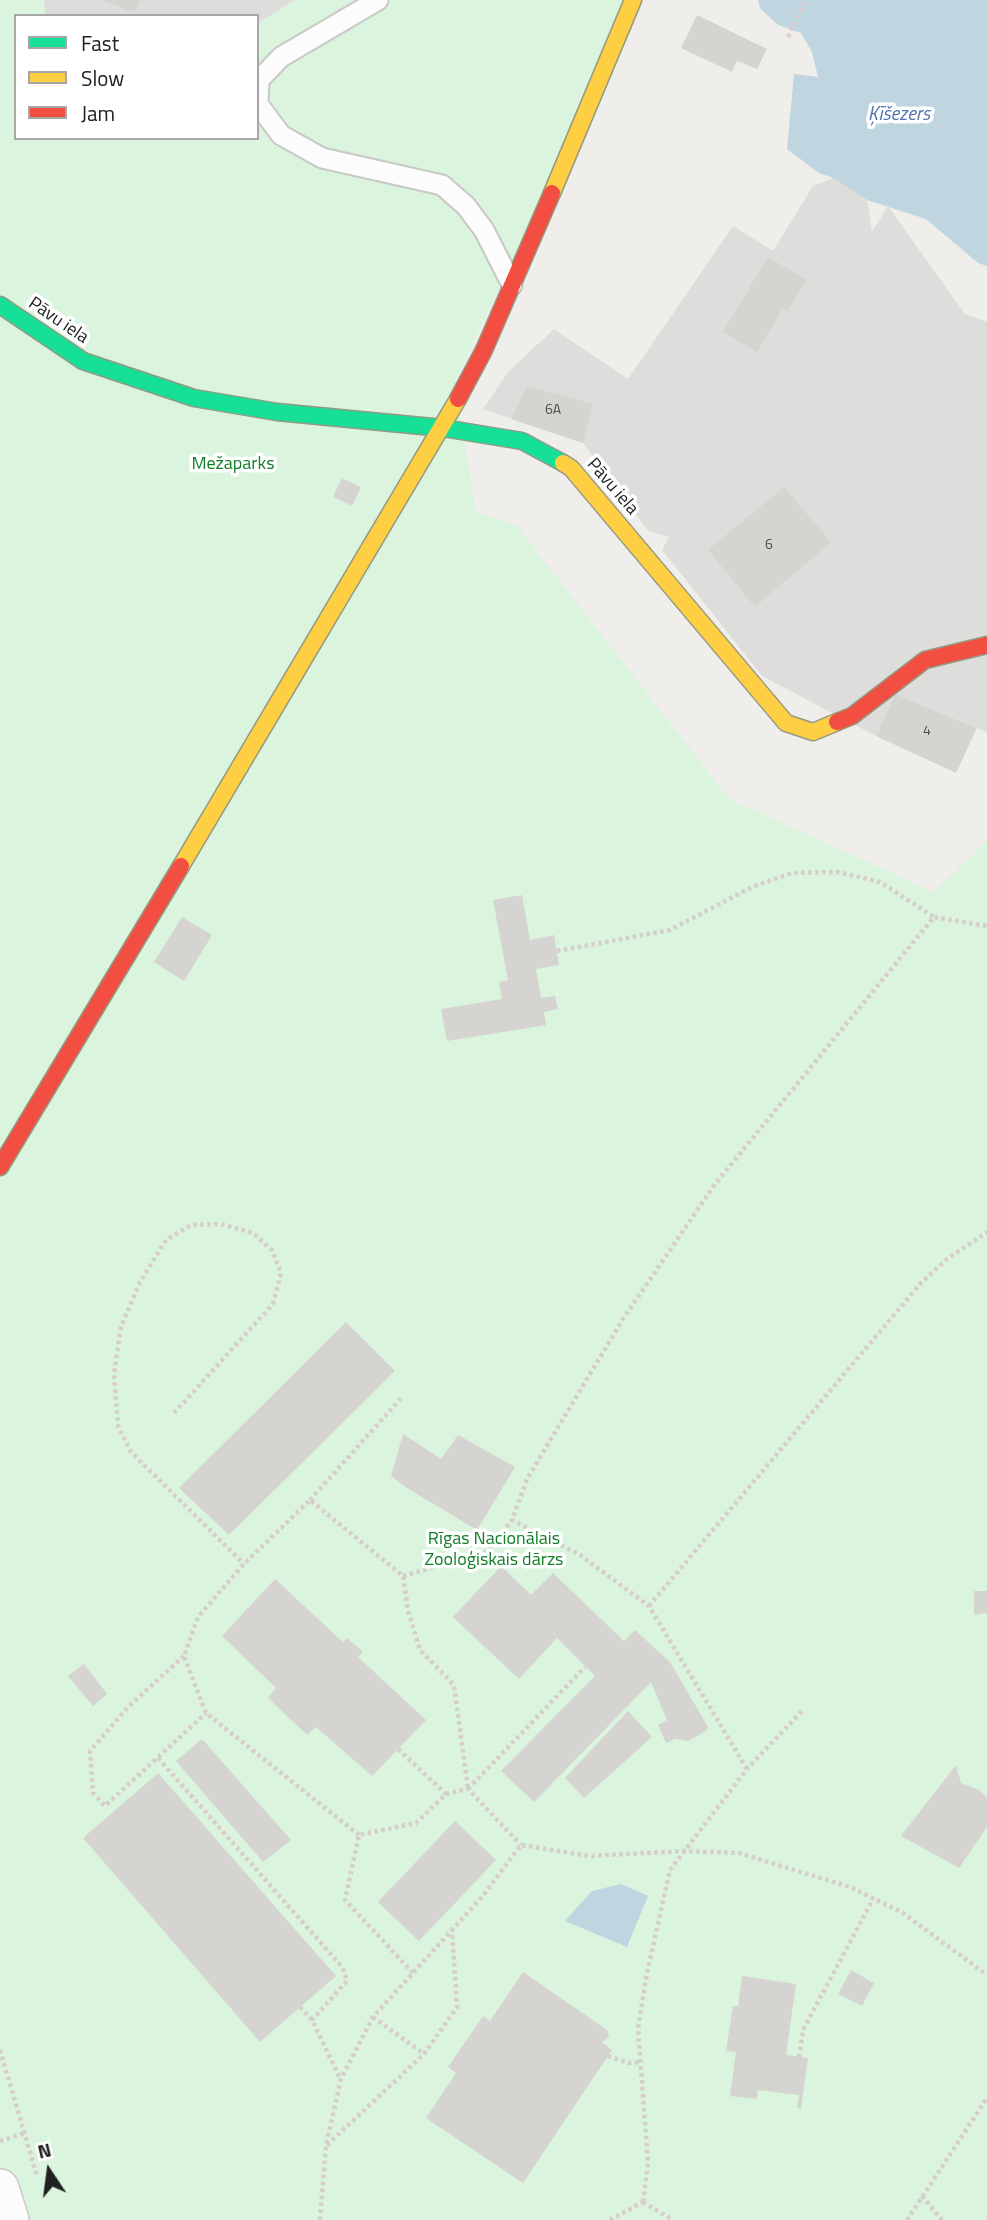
<!DOCTYPE html>
<meta charset="utf-8">
<style>
body{margin:0}
#map{position:relative;width:987px;height:2220px;overflow:hidden;background:#efeeea;font-family:"Titillium Web",sans-serif}
canvas{display:block}
.legend{position:absolute;left:14px;top:14px;width:245px;height:126px;box-sizing:border-box;background:#fff;border:2px solid #a6a6a6;margin:0;padding:9px 12px;list-style:none;font-size:21px;color:#212121}
.legend li{display:flex;align-items:center;gap:14px;height:35px}
.legend b{width:35px;border:2px solid #a6a6a6}
.north{position:absolute;left:14px;top:2136px;width:70px;height:70px;-webkit-text-stroke:5px #fff;paint-order:stroke;rotate:347deg;font-size:19px;font-weight:700;line-height:28px;text-align:center;color:#212121}
.north::after{content:'';display:block;margin:auto;width:24px;height:32px;background:#212121;clip-path:polygon(50% 0,100% 100%,50% 72%,0 100%)}
</style>
<div id="map">
<canvas width="987" height="2220"></canvas>
<ul class="legend">
<li><b style="height:9px;background:#16e098"></b>Fast</li>
<li><b style="height:9px;background:#ffcf43"></b>Slow</li>
<li><b style="height:9px;background:#f24e42"></b>Jam</li>
</ul>
<div class="north">N</div>
</div>
<script>
const ctx = document.querySelector('canvas').getContext('2d');
ctx.lineJoin = 'round';
function fill(path, color) {
  ctx.fillStyle = color;
  ctx.fill(path, 'evenodd');
}
function toPath(rows) {
  const path = new Path2D();
  for (const r of rows) {
    path.moveTo(r[0], r[1]);
    for (let i = 2; i < r.length; i += 2) path.lineTo(r[i], r[i + 1]);
  }
  return path;
}
function trace(path, color, width, dash) {
  ctx.strokeStyle = color;
  ctx.lineWidth = width;
  ctx.lineCap = dash ? 'butt' : 'round';
  ctx.setLineDash(dash || []);
  ctx.stroke(path);
}
function drawText(font, color, halo, rows, align = 'center') {
  ctx.font = font + ' "Titillium Web",sans-serif';
  ctx.lineWidth = 7;
  ctx.setLineDash([]);
  ctx.textBaseline = 'middle';
  ctx.strokeStyle = halo;
  ctx.fillStyle = color;
  for (const [text, x, y, turn = 0] of rows) {
    ctx.save();
    ctx.translate(x, y);
    ctx.rotate((+turn || 0) * Math.PI / 180);
    ctx.textAlign = isNaN(turn) ? turn : align;
    if (halo) ctx.strokeText(text, 0, 0);
    ctx.fillText(text, 0, 0);
    ctx.restore();
  }
}
fill(toPath([
 [44,0,295,0,257,24,257,16,45,16],
 [833,178,867,200,872,232,888,206,965,314,987,322,987,732,895,694,876,736,762,676,662,550,669,537,648,531,583,443,483,409,508,372,554,329,628,379,733,226,773,251,813,186]
]), '#dedddb');
fill(toPath([
 [0,0,44,0,45,16,16,16,16,138,257,138,257,24,295,0,633,0,455,382,476,513,516,525,729,799,934,892,987,841,987,2220,0,2220]
]), '#daf4dd');
fill(toPath([
 [758,0,987,0,987,266,978,263,926,219,867,200,833,178,819,173,787,149,794,74,818,77,812,52,801,33,778,25,760,8],
 [621,1884,648,1896,627,1947,565,1921,592,1891]
]), '#bfd6e0');
fill(toPath([
 [102,0,140,0,135,13],
 [697,15,767,49,757,69,737,61,732,72,681,48],
 [768,257,807,280,787,312,783,309,757,352,723,332],
 [527,386,593,404,583,443,511,419],
 [342,478,361,487,352,506,333,497],
 [784,487,831,542,755,607,708,550],
 [895,694,977,728,956,773,876,736],
 [522,895,530,940,554,935,559,965,536,969,541,998,555,996,558,1009,544,1012,546,1025,447,1041,441,1009,502,999,499,982,508,980,493,900],
 [182,917,212,935,184,981,154,962],
 [346,1322,395,1371,229,1535,179,1488],
 [403,1434,441,1459,458,1435,515,1467,477,1530,407,1488,391,1476],
 [501,1566,531,1595,553,1573,624,1641,635,1630,670,1662,708,1727,706,1731,688,1741,675,1739,666,1743,658,1725,667,1720,651,1682,534,1802,501,1771,595,1676,557,1638,519,1679,453,1617],
 [275,1579,343,1642,347,1638,363,1652,358,1657,426,1720,372,1776,316,1727,307,1735,268,1698,276,1688,222,1636],
 [974,1591,987,1591,987,1613,974,1615],
 [84,1664,107,1694,93,1706,68,1676],
 [628,1711,652,1737,584,1798,565,1778],
 [202,1739,291,1840,263,1862,176,1761],
 [956,1765,961,1783,979,1790,987,1797,987,1827,959,1868,901,1836],
 [158,1773,336,1976,260,2042,83,1838],
 [455,1821,496,1860,419,1941,378,1902],
 [851,1970,874,1983,862,2006,838,1994],
 [523,1972,607,2030,609,2037,602,2042,612,2050,523,2183,426,2118,456,2073,448,2067,483,2016,490,2021],
 [742,1976,796,1984,786,2055,808,2058,801,2109,797,2108,799,2095,758,2090,757,2099,730,2096,736,2052,726,2051,733,2006,738,2006]
]), '#d6d4d1');
const lane = toPath([
 [378,0,281,57,259,80,258,104,281,135,322,158,442,185,466,206,484,230,512,285]
]);
const street = toPath([
 [0,2188,10,2220]
]);
const fast = toPath([
 [0,305,83,361,194,398,277,412,443,428,522,441,563,463]
]);
const slow = toPath([
 [552,193,633,0],
 [563,463,571,468,786,723,813,732,837,722],
 [181,866,458,399]
]);
const jam = toPath([
 [458,399,484,350,552,193],
 [837,722,852,716,925,660,987,645],
 [0,1167,181,866]
]);
trace(lane, '#c8c8c6', 23);
trace(street, '#c8c8c6', 40);
trace(fast, '#949982', 19);
trace(slow, '#949982', 19);
trace(jam, '#949982', 19);
trace(toPath([
 [788,37,806,0],
 [557,951,670,930,752,887,792,873,838,872,880,882,934,917],
 [174,1413,273,1304,281,1273,272,1250,253,1233,221,1224,191,1225,166,1240,140,1282,121,1327,114,1374,118,1426,131,1452,244,1564],
 [310,1500,403,1396],
 [403,1576,487,1552,512,1520],
 [649,1606,920,1284,947,1259,987,1232],
 [184,1656,128,1707,90,1751,93,1793,105,1806,206,1713],
 [398,1749,446,1794],
 [158,1758,343,1968,347,1981,312,2020],
 [747,1769,649,1606,580,1555,512,1520,527,1479,623,1319,715,1184,934,917,987,926],
 [468,1789,585,1667],
 [359,1835,206,1713,184,1656,198,1617,244,1564,310,1500,403,1576,408,1610,420,1650,454,1685,468,1789],
 [413,1973,345,1900,359,1835,416,1823,446,1794,468,1789,521,1845],
 [300,2007,312,2020,340,2078],
 [373,2017,424,2054],
 [0,2050,37,2176],
 [608,2056,629,2063,640,2062],
 [799,2057,803,2030,873,1899],
 [0,2141,25,2133],
 [327,2145,424,2054,457,2007,452,1931],
 [922,2196,942,2220],
 [643,2202,648,2163,638,2029,647,1973,670,1870,747,1769,802,1711],
 [643,2202,673,2220],
 [320,2220,326,2145,341,2079,373,2017,482,1897,521,1845,589,1856,684,1851,739,1853,850,1887,903,1913,987,1975],
 [610,2220,643,2202],
 [907,2220,987,2098]
]), '#d7cdca', 4.5, [3.5, 3.5]);
trace(lane, '#fdfcfc', 19);
trace(street, '#fdfcfc', 37);
trace(fast, '#16e098', 16);
trace(slow, '#ffcf43', 16);
trace(jam, '#f24e42', 16);
drawText('14px', '#4e4e4d', null, [
 ["6A",553,411],
 ["6",769,546],
 ["4",927,732]
]);
drawText('18px', '#212121', '#fff', [
 ["Pāvu iela",58,321,34],
 ["Pāvu iela",612,487,49]
]);
drawText('18px', '#117e28', '#fff', [
 ["Mežaparks",233,465],
 ["Rīgas Nacionālais",494,1540],
 ["Zooloģiskais dārzs",494,1561]
]);
drawText('italic 19px', '#5072ae', '#fff', [
 ["Ķīšezers",899,115]
]);
</script>
